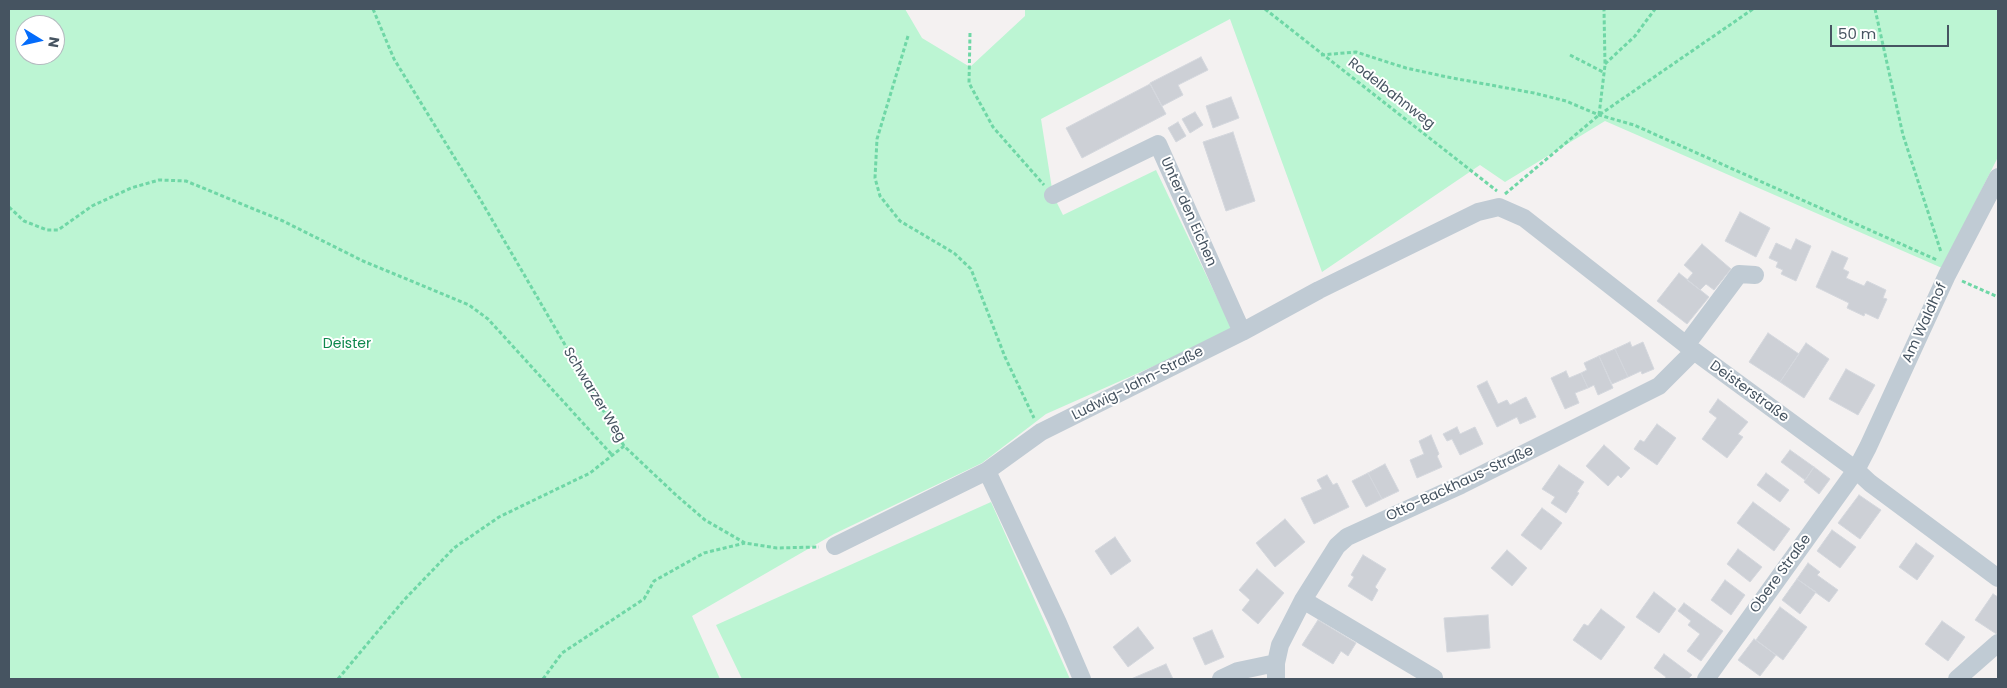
<!DOCTYPE html>
<meta charset="utf-8">
<style>
body{margin:0}
#map{position:relative;width:2007px;height:688px;overflow:hidden;background:#f4f1f1;font-family:Poppins,sans-serif}
canvas{display:block}
.frame{position:absolute;inset:0;border:10px solid #465461;pointer-events:none}
.north{position:absolute;left:15px;top:15px;width:50px;height:50px;box-sizing:border-box;background:#fff;border:1px solid #b5bbc0;border-radius:50%;rotate:99deg;font-size:14px;font-weight:700;line-height:20px;text-align:center;color:#465461}
.north::after{content:'';display:block;margin:auto;width:18px;height:22px;background:#046cfb;clip-path:polygon(50% 0,100% 100%,50% 72%,0 100%)}
.scale{position:absolute;left:1830px;top:25px;width:119px;height:22px;box-sizing:border-box;border:2px solid #465461;border-top:0;padding-left:6px;font-size:15px;line-height:18px;white-space:nowrap;color:#465461;-webkit-text-stroke:4px #fff;paint-order:stroke}
</style>
<div id="map">
<canvas width="2007" height="688"></canvas>
<div class="frame"></div>
<div class="north">N</div>
<div class="scale">50 m</div>
</div>
<script>
const ctx = document.querySelector('canvas').getContext('2d');
ctx.lineJoin = 'round';
function fill(path, color) {
  ctx.fillStyle = color;
  ctx.fill(path, 'evenodd');
}
function toPath(rows) {
  const path = new Path2D();
  for (const r of rows) {
    path.moveTo(r[0], r[1]);
    for (let i = 2; i < r.length; i += 2) path.lineTo(r[i], r[i + 1]);
  }
  return path;
}
function trace(path, color, width, dash) {
  ctx.strokeStyle = color;
  ctx.lineWidth = width;
  ctx.lineCap = dash ? 'butt' : 'round';
  ctx.setLineDash(dash || []);
  ctx.stroke(path);
}
function drawText(font, color, halo, rows, align = 'center') {
  ctx.font = font + ' Poppins,sans-serif';
  ctx.lineWidth = 4;
  ctx.setLineDash([]);
  ctx.textBaseline = 'middle';
  ctx.strokeStyle = halo;
  ctx.fillStyle = color;
  for (const [text, x, y, turn = 0] of rows) {
    ctx.save();
    ctx.translate(x, y);
    ctx.rotate((+turn || 0) * Math.PI / 180);
    ctx.textAlign = isNaN(turn) ? turn : align;
    if (halo) ctx.strokeText(text, 0, 0);
    ctx.fillText(text, 0, 0);
    ctx.restore();
  }
}
fill(toPath([
 [9,9,905,9,922,38,970,67,1025,16,1025,9,1998,9,1998,157,1942,268,1605,121,1505,182,1480,165,1322,272,1230,19,1041,119,1053,195,1063,215,1156,170,1233,331,1046,414,982,463,834,534,692,616,720,679,9,679],
 [25,25,55,25,55,55,25,55],
 [991,502,1070,679,742,679,716,625]
]), '#bcf5d3');
const building = toPath([
 [1201,57,1208,70,1178,85,1183,95,1162,106,1150,83,1201,57],
 [1150,84,1166,114,1082,158,1066,128,1150,84],
 [1231,97,1239,118,1213,128,1206,106,1231,97],
 [1195,112,1203,125,1190,133,1182,119,1195,112],
 [1178,122,1186,136,1176,142,1168,128,1178,122],
 [1233,132,1255,201,1226,211,1203,142,1233,132],
 [1740,212,1770,228,1756,257,1725,241,1740,212],
 [1796,239,1811,246,1796,281,1781,274,1783,270,1776,267,1778,262,1769,258,1776,243,1791,250,1796,239],
 [1702,244,1731,269,1714,290,1706,284,1700,290,1687,280,1693,273,1684,265,1702,244],
 [1832,251,1848,258,1843,269,1849,272,1846,278,1864,286,1867,281,1886,290,1883,298,1887,299,1878,319,1865,313,1864,316,1847,308,1849,303,1816,287,1832,251],
 [1679,273,1709,297,1687,324,1657,301,1679,273],
 [1768,333,1799,354,1780,382,1749,362,1768,333],
 [1630,342,1632,347,1643,342,1654,369,1642,374,1641,371,1628,377,1615,349,1630,342],
 [1806,343,1829,359,1804,398,1780,382,1806,343],
 [1615,349,1628,377,1612,384,1599,356,1615,349],
 [1599,356,1613,388,1598,395,1594,385,1588,388,1581,373,1587,370,1584,363,1599,356],
 [1846,369,1875,385,1858,415,1829,399,1846,369],
 [1566,371,1569,378,1581,373,1588,388,1575,393,1579,403,1565,409,1551,378,1566,371],
 [1487,381,1498,404,1507,400,1510,405,1526,397,1536,417,1520,424,1517,417,1497,427,1477,386,1487,381],
 [1718,399,1748,422,1738,434,1743,437,1727,458,1702,439,1717,418,1709,412,1718,399],
 [1657,424,1676,438,1657,465,1634,449,1640,440,1644,442,1657,424],
 [1457,427,1460,434,1475,427,1483,444,1460,455,1452,439,1447,441,1443,434,1457,427],
 [1431,435,1439,454,1437,456,1442,467,1417,478,1410,460,1424,454,1419,441,1431,435],
 [1604,445,1630,468,1621,478,1618,475,1608,486,1586,466,1604,445],
 [1790,450,1814,467,1805,480,1781,462,1790,450],
 [1385,464,1399,491,1382,499,1368,473,1385,464],
 [1559,465,1584,482,1577,492,1579,493,1566,513,1551,503,1555,497,1542,489,1559,465],
 [1814,467,1830,479,1819,494,1804,482,1814,467],
 [1368,473,1382,499,1366,507,1352,481,1368,473],
 [1766,473,1789,490,1780,502,1757,485,1766,473],
 [1327,475,1333,485,1337,483,1349,507,1314,524,1301,498,1322,489,1317,480,1327,475],
 [1859,495,1881,510,1860,539,1838,523,1859,495],
 [1753,502,1790,529,1774,551,1737,523,1753,502],
 [1542,508,1562,523,1541,550,1521,535,1542,508],
 [1285,519,1305,542,1275,567,1256,543,1285,519],
 [1832,530,1856,547,1840,568,1817,551,1832,530],
 [1115,537,1131,561,1111,575,1095,551,1115,537],
 [1916,543,1934,556,1917,580,1899,567,1916,543],
 [1738,549,1762,567,1750,582,1727,564,1738,549],
 [1507,550,1527,568,1512,586,1491,568,1507,550],
 [1363,555,1386,569,1375,587,1378,590,1372,601,1348,586,1354,577,1351,575,1363,555],
 [1808,563,1820,572,1817,575,1838,590,1829,602,1797,579,1808,563],
 [1257,569,1284,593,1258,624,1242,610,1250,600,1239,590,1257,569],
 [1797,579,1816,592,1800,614,1782,600,1797,579],
 [1725,580,1745,595,1731,615,1711,600,1725,580],
 [1654,592,1676,609,1659,633,1636,617,1654,592],
 [1993,594,1998,597,1998,635,1975,620,1993,594],
 [1684,603,1723,631,1701,661,1687,651,1700,634,1688,625,1691,621,1678,611,1684,603],
 [1780,607,1807,627,1783,660,1756,640,1780,607],
 [1601,609,1625,627,1601,660,1573,640,1584,624,1588,626,1601,609],
 [1488,615,1490,648,1447,652,1444,618,1488,615],
 [1318,620,1356,643,1348,656,1341,651,1333,664,1302,645,1318,620],
 [1942,621,1965,637,1948,661,1925,644,1942,621],
 [1138,627,1154,648,1128,667,1113,647,1138,627],
 [1212,630,1224,657,1205,665,1193,638,1212,630],
 [1754,639,1776,655,1760,676,1738,660,1754,639],
 [1664,654,1692,675,1688,679,1665,679,1666,677,1654,668,1664,654],
 [1166,664,1173,679,1131,679,1166,664]
]);
fill(building, '#cdd0d6');
trace(building, '#d4d7dd', 1);
trace(toPath([
 [373,9,394,59,480,199,624,446,676,495,705,520,745,543,777,548,819,547],
 [1265,9,1497,191],
 [1875,9,1903,135,1941,252],
 [970,33,969,83,993,127,1044,185],
 [908,36,877,139,875,178,880,196,900,221,954,253,971,269,1005,357,1034,418],
 [1321,55,1356,52,1406,68,1447,77,1534,93,1566,101,1599,115,1634,125,1937,260],
 [1570,55,1603,72],
 [1605,64,1635,36,1655,9],
 [1599,115,1605,65,1604,9],
 [1505,194,1599,115,1753,9],
 [9,207,24,221,47,230,58,230,92,206,131,188,159,180,186,181,283,221,363,261,469,305,488,319,613,456],
 [1962,281,1998,297],
 [338,679,404,600,454,548,499,517,590,473,624,446],
 [543,679,562,653,644,599,654,581,704,553,745,543]
]), '#6fd7a6', 3, [4, 2.5]);
trace(toPath([
 [1053,195,1158,144,1242,332],
 [1686,345,1739,274,1755,275],
 [987,471,1058,623,1082,679],
 [835,546,987,471,1041,432,1242,332,1319,290,1478,212,1499,207,1524,218,1694,351,1856,470,1870,483,1998,578],
 [1303,600,1434,678],
 [1221,679,1238,671,1276,663],
 [1276,679,1276,663,1280,645,1303,600,1337,546,1347,537,1461,485,1659,386,1694,351],
 [1706,679,1856,470,1868,447,1947,275,1998,177],
 [1957,679,1998,643]
]), '#c0cbd4', 18);
drawText('14px', '#465461', '#fff', [
 ["Rodelbahnweg",1391,94,38],
 ["Unter den Eichen",1188,212,66],
 ["Am Waldhof",1925,323,-65],
 ["Ludwig-Jahn-Straße",1138,384,-27],
 ["Deisterstraße",1749,392,36],
 ["Schwarzer Weg",594,395,59],
 ["Otto-Backhaus-Straße",1460,484,-25],
 ["Obere Straße",1781,574,-54]
]);
drawText('14px', '#0d874c', '#fff', [
 ["Deister",347,344]
]);
</script>
